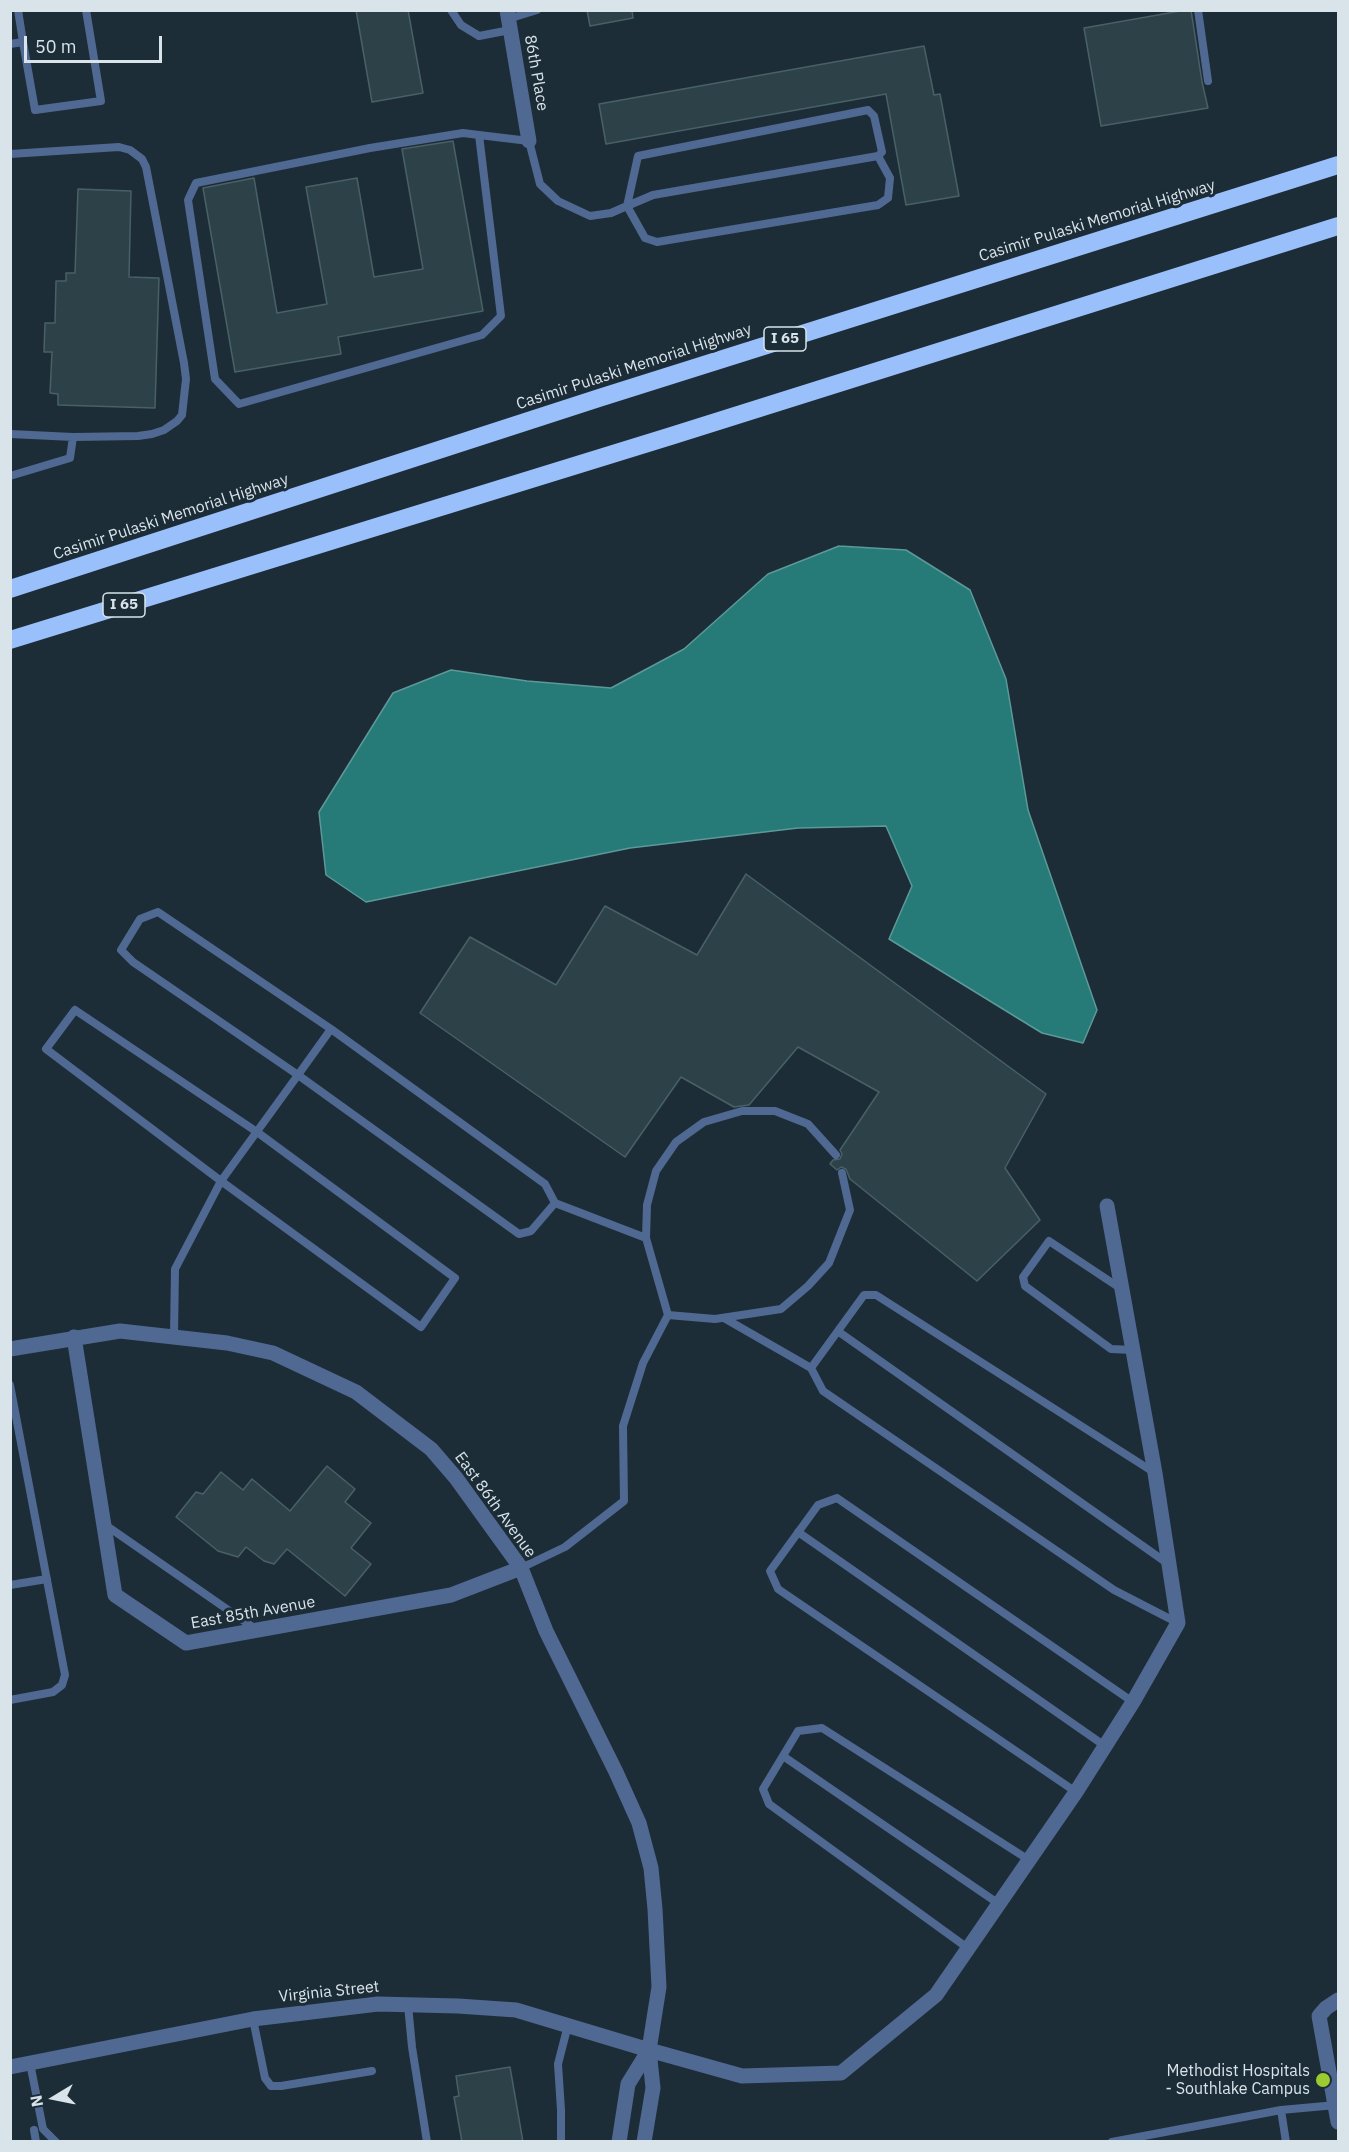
<!DOCTYPE html>
<style>
body{margin:0}
#map{position:relative;width:1349px;height:2152px;overflow:hidden;background:#1c2d37;font-family:"IBM Plex Sans",sans-serif}
canvas{display:block}
.frame{position:absolute;inset:0;border:12px solid #d9e3ea;pointer-events:none}
.north{position:absolute;left:24px;top:2068px;width:60px;height:60px;-webkit-text-stroke:4px #1c2d37;paint-order:stroke;rotate:260deg;font-size:16px;font-weight:700;line-height:24px;text-align:center;color:#d9e3ea}
.north::after{content:'';display:block;margin:auto;width:21px;height:27px;background:#d9e3ea;clip-path:polygon(50% 0,100% 100%,50% 72%,0 100%)}
.scale{position:absolute;left:24px;top:36px;width:138px;height:27px;box-sizing:border-box;border:3px solid #d9e3ea;border-top:0;padding-left:8px;font-size:18px;line-height:21px;white-space:nowrap;color:#d9e3ea;-webkit-text-stroke:4px #1c2d37;paint-order:stroke}
</style>
<div id="map">
<canvas width="1349" height="2152"></canvas>
<div class="frame"></div>
<div class="north">N</div>
<div class="scale">50 m</div>
</div>
<script>
const ctx = document.querySelector('canvas').getContext('2d');
ctx.lineJoin = 'round';
function fill(path, color) {
  ctx.fillStyle = color;
  ctx.fill(path, 'evenodd');
}
function toPath(rows) {
  const path = new Path2D();
  for (const r of rows) {
    path.moveTo(r[0], r[1]);
    for (let i = 2; i < r.length; i += 2) path.lineTo(r[i], r[i + 1]);
  }
  return path;
}
function trace(path, color, width, dash) {
  ctx.strokeStyle = color;
  ctx.lineWidth = width;
  ctx.lineCap = dash ? 'butt' : 'round';
  ctx.setLineDash(dash || []);
  ctx.stroke(path);
}
function drawText(font, color, halo, rows, align = 'center') {
  ctx.font = font + ' "IBM Plex Sans",sans-serif';
  ctx.lineWidth = 6;
  ctx.setLineDash([]);
  ctx.textBaseline = 'middle';
  ctx.strokeStyle = halo;
  ctx.fillStyle = color;
  for (const [text, x, y, turn = 0] of rows) {
    ctx.save();
    ctx.translate(x, y);
    ctx.rotate((+turn || 0) * Math.PI / 180);
    ctx.textAlign = isNaN(turn) ? turn : align;
    if (halo) ctx.strokeText(text, 0, 0);
    ctx.fillText(text, 0, 0);
    ctx.restore();
  }
}
const water = toPath([
 [839,546,906,550,970,590,1006,679,1028,810,1097,1010,1083,1043,1042,1033,889,939,912,886,886,826,798,828,630,848,366,902,326,875,319,812,393,693,451,670,527,681,611,688,684,649,768,574,839,546]
]);
fill(water, '#267a78');
trace(water, '#5c9a9a', 1.5);
const building = toPath([
 [356,10,408,10,423,93,372,102,356,10],
 [587,10,632,10,633,18,590,26,587,10],
 [1186,10,1191,10,1202,82,1208,108,1101,126,1084,28,1186,10],
 [924,46,934,95,940,94,959,196,906,205,886,94,606,144,599,104,924,46],
 [453,141,483,311,338,337,341,354,235,372,203,188,254,178,277,313,327,304,306,187,357,178,374,277,423,269,402,149,453,141],
 [78,189,131,191,129,277,159,278,155,408,58,405,58,394,50,393,52,352,44,352,45,323,55,323,56,281,66,281,66,273,75,273,78,189],
 [746,874,1046,1094,1005,1168,1040,1220,977,1281,850,1179,846,1169,841,1167,837,1170,830,1164,833,1160,840,1159,842,1154,840,1150,879,1092,798,1047,749,1105,734,1107,681,1077,625,1157,420,1013,470,937,556,985,605,906,697,955,746,874],
 [327,1466,355,1489,345,1502,371,1523,351,1548,371,1564,345,1596,287,1549,274,1564,264,1561,246,1547,238,1557,218,1551,176,1517,196,1492,203,1494,221,1472,243,1490,252,1479,290,1511,327,1466],
 [510,2067,523,2142,462,2142,454,2097,459,2096,456,2076,510,2067]
]);
fill(building, '#2c4248');
trace(building, '#496066', 1.5);
trace(toPath([
 [451,10,461,25,479,36,510,30],
 [1198,10,1208,81],
 [508,19,537,10],
 [23,42,35,110,101,101,86,10],
 [10,44,23,42,18,10],
 [479,135,501,316,482,335,239,404,215,379,188,200,196,183,370,148,463,133,479,135,529,141,540,184,558,201,590,216,611,213,627,206,653,195,878,156,882,152,874,116,868,110,638,156,627,206,645,238,657,242,878,205,888,198,890,178,878,156],
 [10,154,119,147,130,150,142,159,146,167,184,363,186,379,182,415,177,421,164,430,152,434,138,436,73,437],
 [10,434,73,437,70,458,10,476],
 [75,1010,257,1132,455,1278,421,1327,221,1181,46,1049,75,1010],
 [742,1111,704,1122,676,1142,656,1171,647,1205,646,1238,668,1315,715,1319,781,1309,808,1286,829,1263,850,1210,842,1173],
 [744,1111,775,1111,808,1124,836,1155],
 [555,1203,646,1238],
 [1120,1288,1049,1241,1023,1277,1025,1286,1111,1349,1133,1350],
 [724,1318,811,1368],
 [839,1332,1167,1563],
 [174,1336,175,1269,221,1181,298,1075,331,1029,158,912,140,919,121,950,133,962,298,1075,519,1234,531,1231,555,1203,545,1184,331,1029],
 [10,1385,65,1675,62,1685,53,1692,10,1700],
 [1155,1473,876,1295,864,1295,811,1368,823,1391,1114,1590,1178,1623],
 [104,1524,257,1630],
 [798,1532,1105,1746],
 [521,1568,565,1547,624,1501,623,1426,643,1363,668,1315],
 [10,1585,47,1579],
 [783,1756,999,1904],
 [1076,1792,778,1589,770,1571,818,1505,837,1498,1133,1702],
 [969,1949,769,1804,763,1789,798,1731,822,1728,1029,1860],
 [408,2005,412,2047,427,2142],
 [253,2019,265,2078,271,2086,281,2086,372,2071],
 [30,2063,43,2129,56,2142],
 [1281,2110,1286,2142],
 [34,2130,36,2142],
 [561,2142,561,2110,558,2064,568,2025],
 [1112,2142,1281,2110,1336,2105]
]), '#506992', 8);
trace(toPath([
 [507,10,529,141],
 [74,1337,115,1595,186,1643,451,1595,521,1568],
 [10,1349,120,1331,227,1343,273,1353,356,1392,431,1449,456,1478,521,1568,546,1631,616,1772,639,1823,651,1868,655,1909,659,1987,649,2050,653,2088,644,2142],
 [1338,2000,1326,2008,1319,2016,1338,2122],
 [10,2067,253,2019,378,2004,458,2006,516,2010,649,2050,742,2076,841,2073,936,1995,1076,1792,1133,1702,1178,1623,1155,1473,1107,1206],
 [619,2142,628,2084,649,2050]
]), '#506992', 15);
trace(toPath([
 [10,589,599,398,1338,165],
 [10,640,671,436,1338,226]
]), '#9ac0fc', 18);
for (const [x, y, r, color] of [
 [1323,2080,8,"#9cca31"]
]) {
  const dot = new Path2D();
  dot.arc(x, y, r, 0, 2 * Math.PI);
  ctx.fillStyle = color;
  ctx.fill(dot);
  trace(dot, '#1c2d37', 2);
}
for (const [x, y, w] of [
 [785,339,42],
 [124,605,42]
]) {
  const box = new Path2D();
  box.roundRect(x - w / 2, y - 12, w, 24, 4.5);
  ctx.fillStyle = '#1c2d37';
  ctx.fill(box);
  trace(box, '#d9e3ea', 1.5);
}
drawText('bold 15px', '#d9e3ea', null, [
 ["I 65",785,339],
 ["I 65",124,605]
]);
drawText('16px', '#d9e3ea', '#1c2d37', [
 ["86th Place",536,73,80],
 ["Casimir Pulaski Memorial Highway",1097,221,-17],
 ["Casimir Pulaski Memorial Highway",634,367,-18],
 ["Casimir Pulaski Memorial Highway",171,517,-18],
 ["East 86th Avenue",495,1505,54],
 ["East 85th Avenue",253,1613,-10],
 ["Virginia Street",329,1992,-6]
]);
drawText('16px', '#d9e3ea', '#1c2d37', [
 ["Methodist Hospitals",1310,2071],
 ["- Southlake Campus",1310,2089]
], 'right');
</script>
